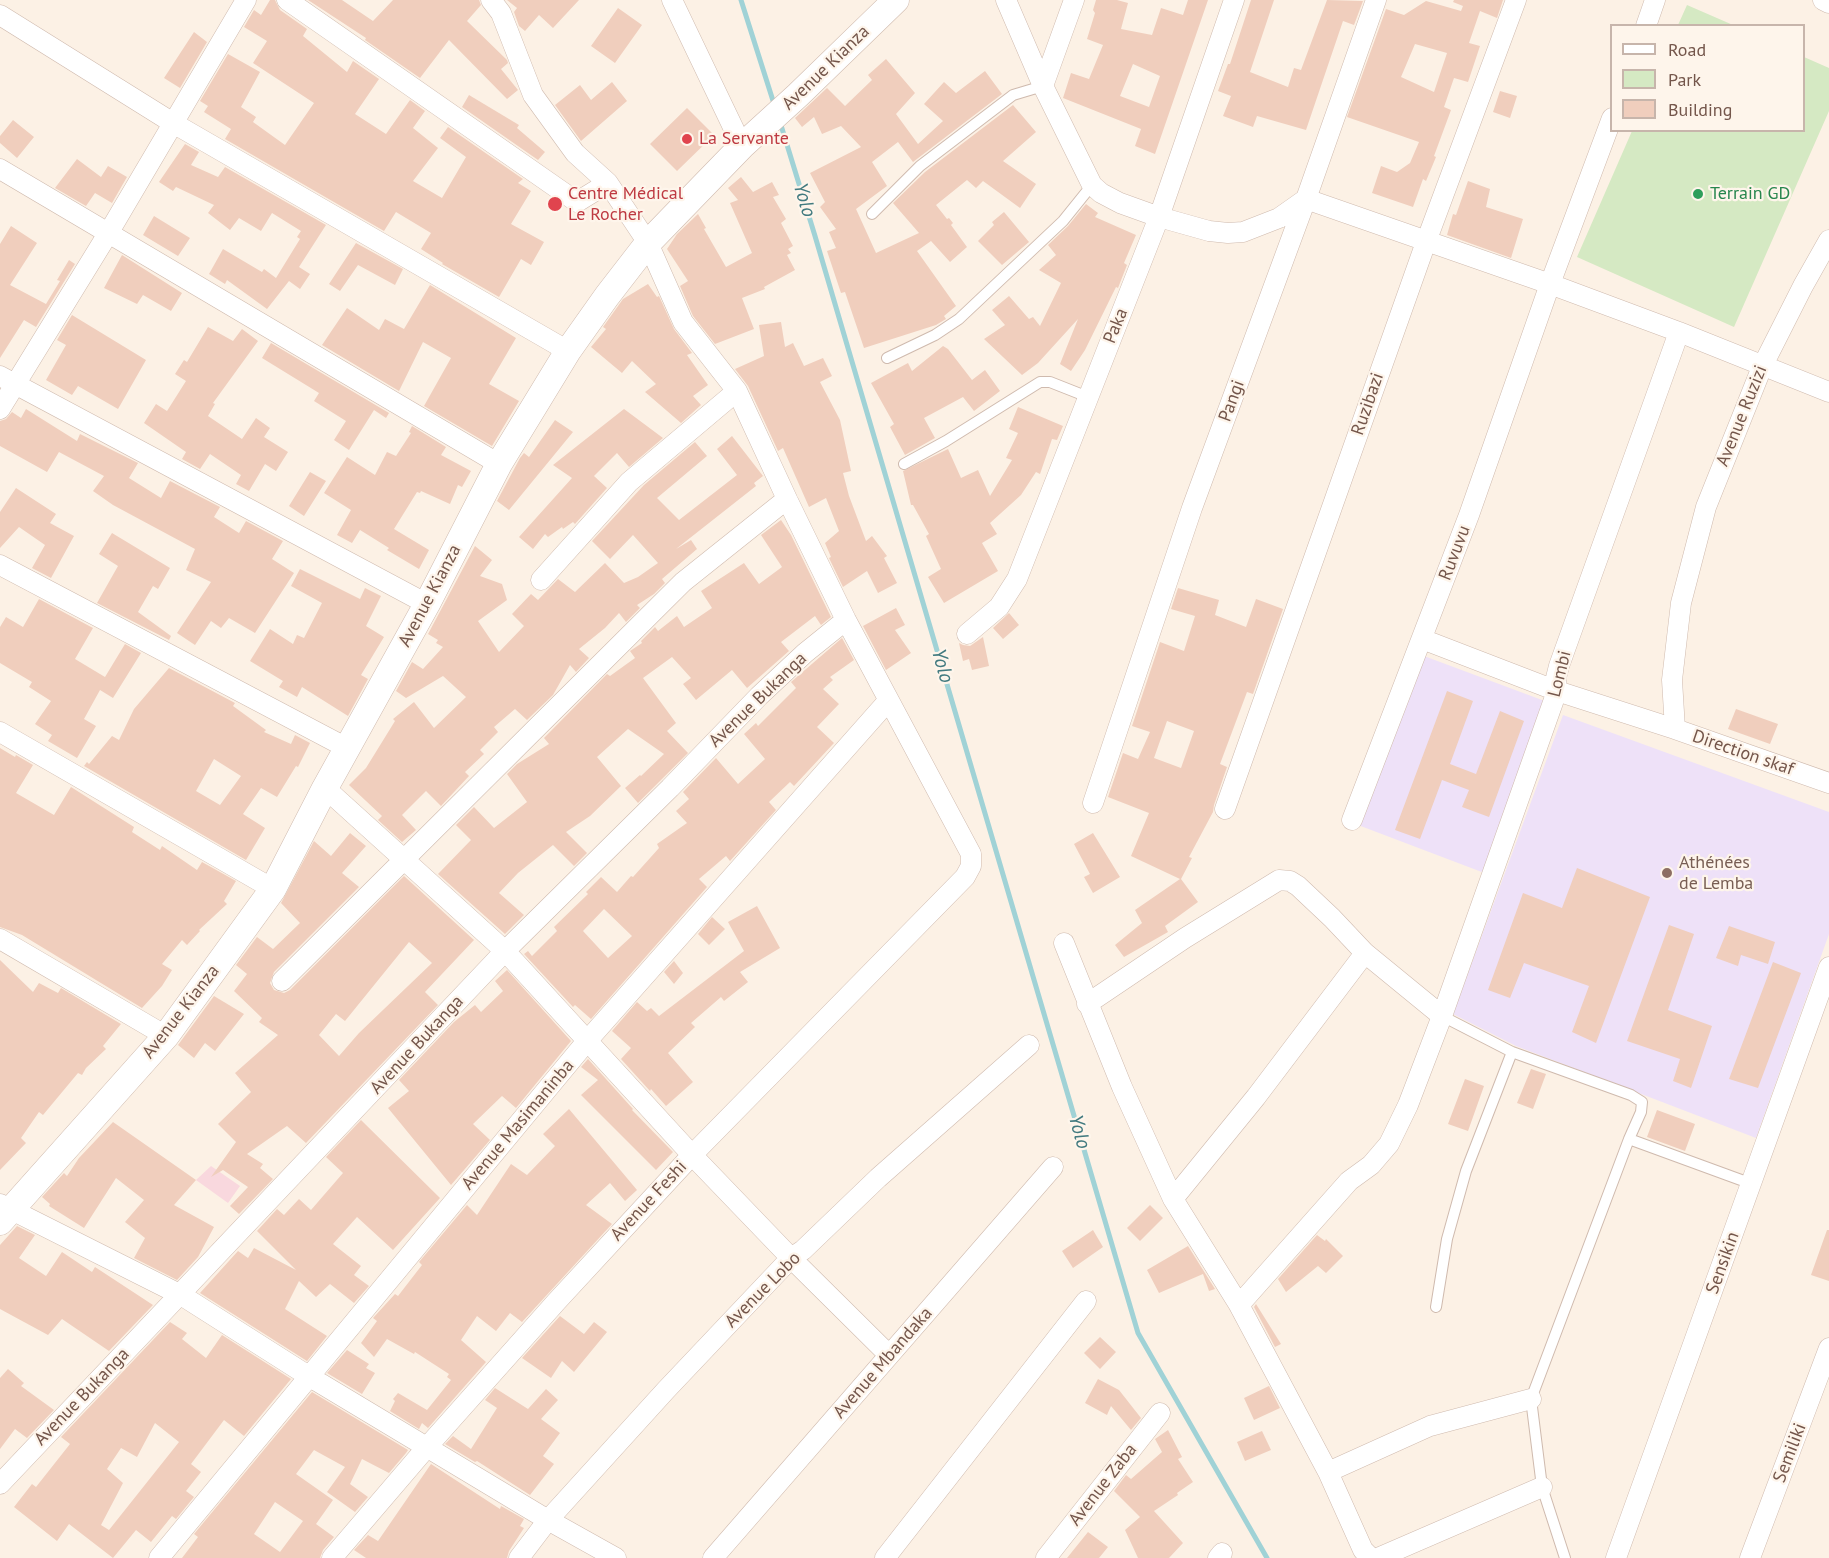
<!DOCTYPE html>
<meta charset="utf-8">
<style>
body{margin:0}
#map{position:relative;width:1829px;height:1558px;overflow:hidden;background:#fcf1e5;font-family:"PT Sans",sans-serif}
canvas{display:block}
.legend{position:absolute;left:1610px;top:24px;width:195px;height:108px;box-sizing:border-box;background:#fef5eb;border:2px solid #c7b5ab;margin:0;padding:8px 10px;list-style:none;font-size:18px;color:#74564b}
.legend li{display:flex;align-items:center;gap:12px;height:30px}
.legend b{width:30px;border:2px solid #c7b5ab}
</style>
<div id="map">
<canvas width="1829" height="1558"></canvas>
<ul class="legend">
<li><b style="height:8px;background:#fff"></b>Road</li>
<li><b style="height:16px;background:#d5e9c3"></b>Park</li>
<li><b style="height:16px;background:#f0cebd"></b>Building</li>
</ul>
</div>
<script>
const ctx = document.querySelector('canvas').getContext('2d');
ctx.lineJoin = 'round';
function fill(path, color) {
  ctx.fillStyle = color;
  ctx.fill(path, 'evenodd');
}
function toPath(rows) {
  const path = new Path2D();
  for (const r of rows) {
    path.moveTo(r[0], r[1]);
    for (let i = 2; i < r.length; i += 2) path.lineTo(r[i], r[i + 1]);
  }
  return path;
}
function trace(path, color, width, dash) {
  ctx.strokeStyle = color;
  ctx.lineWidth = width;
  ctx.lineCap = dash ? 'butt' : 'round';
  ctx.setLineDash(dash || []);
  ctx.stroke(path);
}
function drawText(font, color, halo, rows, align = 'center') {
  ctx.font = font + ' "PT Sans",sans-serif';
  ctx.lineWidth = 4.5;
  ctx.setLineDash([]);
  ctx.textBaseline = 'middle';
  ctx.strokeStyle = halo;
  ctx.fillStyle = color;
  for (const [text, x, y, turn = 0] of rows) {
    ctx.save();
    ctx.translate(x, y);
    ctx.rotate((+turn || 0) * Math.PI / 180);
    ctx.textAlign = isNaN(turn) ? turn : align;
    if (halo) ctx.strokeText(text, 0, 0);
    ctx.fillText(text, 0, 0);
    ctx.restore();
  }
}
fill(toPath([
 [1424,656,1550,703,1487,874,1358,825],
 [1563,715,1829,812,1829,934,1756,1138,1516,1046,1453,1014]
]), '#eee1f8');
fill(toPath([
 [211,1166,240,1186,228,1203,196,1180]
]), '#f9d8de');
fill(toPath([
 [1687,5,1733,25,1678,25],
 [1804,57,1829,68,1829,111,1734,327,1577,257,1632,131,1804,130]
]), '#d5e9c3');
trace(toPath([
 [741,0,775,107],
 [780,122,815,236,1138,1333,1267,1558]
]), '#a0d2d6', 5);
fill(toPath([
 [270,0,275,0,280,10,307,29,303,36,347,72,353,61,379,79,355,114,386,134,410,100,425,111,413,128,438,148,413,181,442,198,466,157,440,138,448,127,523,179,518,183,531,191,511,224,544,242,531,265,521,259,499,297,442,264,443,263,421,249,431,233,396,212,384,231,225,139,231,129,204,112,208,106,200,101,228,54,260,72,241,107,256,117,253,122,285,145,314,103,253,63,267,41,244,27,254,10,261,15],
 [308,0,342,0,373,21,393,0,479,0,481,5,467,21,507,60,508,63,501,69,518,90,507,99,449,40,420,78,365,40,366,38],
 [507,0,579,0,553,28,539,15,525,31,519,26,514,12,517,8],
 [1096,0,1117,0,1128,3,1121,29,1152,35,1161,8,1183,15,1188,0,1208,0,1155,154,1135,146,1141,129,1063,98,1071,73,1089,79,1103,45,1087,39,1095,13,1093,10],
 [1133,64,1160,76,1149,107,1120,96],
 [1251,0,1274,0,1250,72,1288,87,1294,68,1301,70,1327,0,1363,1,1354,25,1343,21,1306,130,1257,116,1253,127,1223,116,1231,96,1218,91,1228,64,1230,64],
 [1454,0,1503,0,1497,18,1480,11,1469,43,1480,46,1468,82,1454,78,1444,107,1451,110,1434,156,1436,157,1426,181,1423,179,1413,207,1372,193,1381,166,1397,172,1410,163,1419,142,1347,117,1386,9,1404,15,1426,1,1461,11,1463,6,1453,2],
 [1415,44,1447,53,1434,92,1401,77],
 [618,8,642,25,615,63,591,46],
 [194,32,207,42,180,88,164,78],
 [886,59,915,93,896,114,918,144,943,121,924,104,944,82,956,93,985,71,1002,94,913,162,898,142,872,162,887,186,856,209,876,253,919,233,893,203,925,172,1013,105,1036,132,1003,161,1036,184,1020,208,983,181,976,188,967,180,936,205,947,219,949,218,953,223,951,225,967,247,950,262,931,241,917,251,956,306,944,316,946,319,936,325,864,348,845,292,841,293,827,251,836,248,829,232,836,229,820,207,825,202,810,173,861,147,841,126,822,134,814,117,802,127,795,118,827,88,845,106,872,80,868,75],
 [612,82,627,101,581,141,555,105,580,85,591,100],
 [1500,91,1517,96,1510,118,1493,112],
 [469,95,519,125,517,128,545,152,538,160,462,107],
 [687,108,714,135,677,171,650,144],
 [13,120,34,137,17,158,0,143,0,136],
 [185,144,199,152,191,165,218,177,225,167,326,225,299,267,310,274,300,289,289,281,267,309,227,280,225,284,209,274,223,249,262,272,264,269,276,278,300,239,297,237,301,231,272,213,261,231,239,218,230,230,208,213,214,205,176,187,173,191,159,182],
 [77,159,101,177,108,166,127,177,112,203,95,193,86,206,55,188],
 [741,177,753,192,772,182,779,195,773,197,786,219,781,223,793,246,788,249,791,253,787,255,795,270,764,287,765,289,742,298,754,329,715,344,693,316,680,286,688,281,667,249,677,234,698,214,706,228,704,229,726,267,752,253,730,203,738,200,728,188],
 [1468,181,1490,189,1486,207,1523,219,1511,258,1447,235,1453,214,1456,215],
 [1086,204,1098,213,1095,217,1136,235,1124,263,1127,265,1118,288,1116,287,1085,350,1071,371,1060,364,1078,319,1038,363,1022,375,984,339,1005,325,992,310,1009,296,1029,319,1033,317,1040,326,1061,283,1039,270,1056,255,1048,245,1068,226],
 [1004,212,1029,242,1002,265,978,241,994,225,992,222],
 [154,216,190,238,178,256,143,235],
 [11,226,37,243,10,285,46,304,60,281,57,280,69,260,75,264,36,327,24,320,0,358,0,244],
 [356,243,403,269,395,285,358,265,340,291,329,284],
 [122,255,182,293,171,311,143,295,137,304,104,288],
 [648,284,657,297,659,296,674,329,692,353,687,355,708,385,693,396,701,405,681,423,645,392,656,384,632,361,622,373,591,347,606,329,603,327,623,299],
 [430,285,516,338,489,384,519,401,492,446,424,406,451,358,423,342,399,391,322,345,347,308,379,330,385,319,404,329],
 [72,315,146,360,118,409,78,386,72,395,46,380,66,345,57,340],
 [781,322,785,347,793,343,804,366,823,358,832,376,820,382,840,420,851,471,843,473,849,496,866,541,872,536,887,556,884,558,897,583,878,593,867,571,843,587,829,558,831,557,825,543,839,531,826,498,809,507,783,448,778,451,748,386,735,369,764,356,759,325],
 [208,327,233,341,242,329,258,341,213,403,215,404,208,416,242,439,256,418,270,428,264,437,288,452,276,471,265,464,249,491,236,484,241,475,210,454,200,469,182,459,186,452,144,423,156,404,167,411,186,381,175,374,184,360,187,362],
 [271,343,389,413,386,418,374,410,349,450,334,440,346,421,314,401,319,393,262,358],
 [943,346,948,349,972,380,985,370,1000,391,974,411,963,397,924,418,935,438,905,455,890,427,894,424,871,383,908,363,912,371],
 [1018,407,1063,426,1057,440,1052,439,1040,474,1036,472,1021,495,990,523,997,534,982,543,998,571,944,603,928,577,941,569,926,536,929,534,913,505,911,505,903,471,948,449,961,478,978,470,990,496,1012,460,1006,458,1018,433,1009,429],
 [26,409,77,441,80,434,138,463,129,478,161,498,170,481,220,507,214,517,239,533,246,521,283,541,272,559,294,573,255,633,229,618,221,628,211,621,195,645,177,633,211,582,186,570,195,549,113,505,93,491,104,476,59,452,47,472,0,446,0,421,6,419,12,412,21,418],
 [624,409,663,438,629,467,617,453,594,476,607,488,575,524,573,522,563,529,562,527,548,537,545,534,533,549,519,537,572,478,553,465],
 [555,420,573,432,509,510,497,501,520,458,524,453,529,457],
 [412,426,446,447,441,455,471,471,462,487,458,485,450,504,421,491,420,493,417,492,394,529,429,550,419,569,387,550,389,548,360,530,352,543,337,535,351,510,324,493,347,457,375,475,387,452,396,456,411,433,409,432],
 [732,436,763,476,754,483,756,486,676,549,691,540,697,549,662,579,665,583,654,594,637,605,640,608,626,622,619,613,605,628,579,649,589,658,576,672,570,665,553,695,527,720,515,709,494,727,498,732,480,750,484,754,465,772,469,776,441,806,426,791,402,815,416,830,402,842,378,820,382,816,349,785,366,768,395,721,393,719,414,702,434,728,466,697,443,676,406,698,396,691,412,662,423,669,443,647,436,643,438,640,428,634,475,546,492,560,480,576,502,584,507,600,478,621,499,652,524,626,512,614,531,594,538,600,558,579,575,592,605,563,624,583,638,577,658,563,633,535,610,559,592,541,644,485,695,442,707,456,657,498,679,520,737,475,717,449],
 [310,472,326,481,304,516,289,506],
 [16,488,56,514,50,523,74,536,51,578,32,568,45,545,19,527,0,548,0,512],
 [781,520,791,535,831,617,821,625,815,616,781,642,789,651,747,688,732,670,696,700,683,684,691,678,672,657,643,678,676,723,667,731,688,753,638,803,625,788,640,775,641,776,664,754,628,729,597,757,621,786,590,816,566,832,587,853,574,866,553,845,518,873,499,893,524,915,505,934,438,874,471,840,456,825,474,807,494,828,527,802,507,774,517,764,549,744,544,738,607,674,610,676,635,658,630,651,642,643,641,641,655,627,658,631,677,616,684,627,712,608,701,591,744,563,759,584,782,567,761,535],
 [112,533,170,568,158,589,153,586,138,612,171,636,169,640,97,603,118,566,99,554],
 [300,569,360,599,365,588,381,596,366,626,384,637,361,675,368,679,348,716,302,687,297,697,279,687,283,681,250,661,270,629,293,644,297,635,304,638,322,603,291,586],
 [1178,588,1219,600,1215,615,1246,627,1256,599,1283,609,1253,694,1247,692,1220,764,1227,767,1214,805,1213,812,1189,857,1192,858,1181,879,1198,902,1165,926,1168,932,1124,957,1115,945,1142,923,1135,910,1180,879,1131,856,1149,813,1108,797,1123,753,1138,759,1150,732,1132,726,1160,642,1184,651,1195,616,1171,609],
 [1167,721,1194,731,1181,768,1154,758],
 [39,599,93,628,75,659,105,677,125,644,141,653,113,698,100,690,84,719,96,726,77,758,48,741,52,735,35,724,51,701,29,687,32,682,0,663,0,627,6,617,23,627],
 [896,608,905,625,895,630,911,653,886,670,863,626],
 [1009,613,1019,625,1003,639,993,628],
 [983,637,989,666,972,670,969,659,963,661,959,643,963,645,970,646],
 [842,638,854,660,830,677,833,680,823,689,839,704,817,727,834,743,794,786,790,782,769,802,776,810,730,861,726,856,699,879,707,887,591,1019,575,1005,573,1007,524,954,528,951,532,956,557,931,554,927,588,894,586,892,601,877,617,892,631,876,633,877,659,848,657,844,687,823,676,811,689,799,683,792,716,758,738,784,765,759,744,734,756,723,758,726,796,688,791,682],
 [604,909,632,936,608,958,583,931],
 [169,668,235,703,233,706,266,730,264,732,291,744,295,735,310,743,298,767,296,766,277,797,261,788,243,814,265,828,246,860,84,766,87,762,89,764,112,736,119,740,134,709],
 [214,759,241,776,220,805,196,791],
 [1447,691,1473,701,1450,764,1476,774,1500,711,1524,721,1489,817,1462,807,1469,790,1442,780,1420,839,1395,830],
 [1736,709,1778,724,1770,744,1728,729],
 [0,748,15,757,16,755,33,765,16,793,54,815,71,787,134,827,132,832,160,850,162,846,197,870,202,862,236,881,224,901,227,904,199,930,200,931,187,945,182,940,162,964,172,970,162,986,142,1008,22,935,0,927],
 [350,833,366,846,342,873,359,887,274,972,270,983,274,990,284,993,290,990,404,876,474,940,425,992,438,1005,306,1143,287,1126,247,1154,263,1164,260,1168,273,1179,239,1214,230,1206,248,1187,223,1170,211,1177,236,1142,218,1124,251,1092,235,1073,278,1035,259,1022,262,1018,234,991,247,974,236,965,257,937,273,949,300,923,281,903,314,841,331,856],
 [409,942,432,963,359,1033,339,1056,319,1035,336,1014,345,1021],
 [1093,833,1120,877,1093,893,1084,877,1090,874,1074,844],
 [1577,868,1650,897,1596,1043,1572,1032,1589,986,1524,963,1510,998,1488,990,1523,893,1562,908],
 [757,906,780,948,740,972,748,982,724,1001,721,997,691,1023,695,1027,668,1053,693,1082,666,1106,651,1089,650,1091,621,1059,631,1048,612,1031,637,1002,647,1011,651,1008,659,1016,744,951,728,922],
 [712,917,725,929,709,945,698,934],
 [1669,925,1694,934,1668,1010,1712,1026,1691,1088,1673,1081,1680,1059,1627,1041],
 [1729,926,1775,942,1768,964,1741,955,1738,966,1716,958],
 [0,960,33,992,39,983,58,993,61,988,121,1024,103,1046,106,1049,86,1068,82,1075,78,1073,43,1115,39,1112,21,1138,26,1143,0,1170],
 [674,961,683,973,674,984,664,972],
 [1773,962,1801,973,1758,1088,1729,1079],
 [507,970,571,1041,516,1108,502,1096,473,1124,490,1140,451,1185,388,1108,409,1091,399,1080,454,1022,475,1005,481,1012,503,991,495,981],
 [214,996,244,1014,215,1051,205,1043,194,1058,178,1045],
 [588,1059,633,1109,632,1110,673,1152,656,1170,581,1095,598,1080,581,1067],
 [1531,1069,1546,1074,1533,1109,1517,1103],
 [1465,1079,1484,1086,1468,1131,1448,1124],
 [569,1109,637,1190,625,1201,610,1183,586,1205,612,1224,522,1322,510,1313,496,1331,477,1316,461,1340,486,1362,428,1428,422,1423,419,1429,390,1411,395,1401,393,1399,398,1393,427,1410,451,1380,447,1377,449,1374,415,1352,414,1354,387,1339,374,1357,361,1343,377,1321,373,1318,395,1294,398,1296,422,1265,419,1262,467,1205,477,1215,511,1164,527,1175,555,1146,543,1134],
 [1657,1110,1695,1124,1685,1151,1647,1137],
 [361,1120,440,1198,393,1250,357,1217,333,1244,361,1266,354,1275,369,1286,354,1303,330,1284,316,1297,299,1281,285,1309,327,1336,307,1361,200,1293,238,1251,248,1258,254,1248,296,1270,257,1231,277,1209,284,1215,299,1199,311,1210,343,1173,326,1157],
 [113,1122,196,1180,174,1205,214,1227,198,1257,177,1280,134,1258,145,1238,125,1222,144,1200,116,1178,84,1228,49,1206,50,1204,42,1197,64,1173,67,1176,79,1158],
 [1150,1205,1163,1218,1140,1241,1127,1228],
 [17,1226,35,1235,19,1258,46,1276,62,1252,92,1272,95,1267,153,1305,109,1351,62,1319,48,1335,0,1309,0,1245],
 [1093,1230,1103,1247,1073,1268,1062,1251],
 [1827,1230,1829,1230,1829,1281,1811,1275],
 [1317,1235,1325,1241,1326,1239,1343,1256,1326,1273,1318,1266,1286,1292,1278,1279],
 [1188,1246,1215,1289,1209,1291,1203,1274,1159,1293,1147,1270],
 [1256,1304,1281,1344,1275,1347,1254,1307],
 [560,1316,584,1334,594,1322,607,1332,574,1372,562,1361,551,1378,522,1358],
 [170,1322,187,1333,182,1339,206,1358,222,1335,291,1379,244,1436,224,1420,191,1464,201,1472,186,1491,194,1497,176,1519,172,1516,151,1542,136,1530,113,1558,69,1524,57,1541,14,1507,32,1484,36,1487,70,1444,61,1437],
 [155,1423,179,1442,109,1530,101,1525,123,1483,107,1469,121,1448,137,1457],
 [1100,1337,1116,1352,1100,1369,1084,1353],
 [347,1350,369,1364,366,1368,375,1373,362,1394,327,1373],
 [8,1369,24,1383,21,1386,54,1410,27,1438,15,1429,0,1449,0,1378],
 [1098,1379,1119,1390,1141,1418,1131,1430,1111,1406,1107,1415,1085,1403],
 [1269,1386,1280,1408,1254,1420,1244,1398],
 [495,1388,528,1409,546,1389,558,1400,541,1419,560,1433,543,1456,554,1464,530,1495,477,1461,475,1462,445,1444,453,1436,471,1449,497,1408,485,1400],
 [312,1392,408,1450,406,1453,389,1473,362,1459,350,1484,368,1497,355,1512,327,1492,345,1467,314,1450,296,1474,333,1500,316,1524,334,1537,323,1550,320,1558,182,1558,198,1537,194,1534],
 [275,1502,303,1521,280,1552,254,1534],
 [1168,1430,1182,1457,1178,1459,1193,1482,1177,1493,1178,1495,1154,1511,1183,1543,1169,1558,1138,1558,1125,1530,1140,1517,1114,1491,1126,1475,1131,1479,1162,1452,1155,1439],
 [1262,1431,1271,1450,1245,1461,1237,1442],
 [431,1464,500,1509,501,1506,524,1519,520,1526,524,1528,509,1551,507,1558,366,1558,354,1550,368,1535,378,1541],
 [1088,1532,1108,1547,1099,1558,1067,1558]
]), '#f0cebd');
const service = toPath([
 [872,214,920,166,1013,95,1043,86],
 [887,358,935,335,959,319,1063,221,1092,185],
 [904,464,946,441,1040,382,1050,382,1088,397],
 [1442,1016,1512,1052,1631,1095,1642,1102,1641,1112,1629,1139,1531,1399,1542,1487,1565,1558],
 [1629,1139,1752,1184],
 [1436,1307,1447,1239,1466,1171,1512,1052]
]);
const minor = toPath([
 [287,0,577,202,608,183],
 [672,0,742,146],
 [1006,0,1043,86,1092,185,1101,193,1120,203,1159,217,1209,231,1228,233,1243,232,1279,218,1306,199,1550,284,1679,332,1829,392],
 [1823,0,1829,3],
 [0,15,173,123,568,351],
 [1646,26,1655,0],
 [1043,86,1074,0],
 [0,169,499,464],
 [1829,240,1803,286,1762,367,1706,507,1681,603,1672,680,1675,729,1829,783],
 [0,376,427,604],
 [0,409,109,232,246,0],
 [0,565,347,748],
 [541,580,629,482,737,391],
 [967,634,999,607,1017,579,1159,217,1234,0],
 [1422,639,1557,691,1675,729],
 [0,732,273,889],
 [325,788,505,951,692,1155,791,1258,889,1355],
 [1093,803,1192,508,1306,199,1376,0],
 [1225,809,1426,242,1516,0],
 [1352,820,1469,515,1550,284,1612,118],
 [0,939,166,1036],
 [1064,943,1122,1087,1173,1199,1239,1305,1328,1472,1363,1550,1371,1558],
 [282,981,683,582,787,499],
 [1087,1004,1185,938,1279,880,1290,881,1298,886,1332,918,1365,953,1442,1016],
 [1173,1199,1256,1097,1365,953],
 [0,1204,181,1295,310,1377,548,1520,616,1558],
 [1239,1305,1349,1181,1371,1165,1389,1144,1408,1105,1442,1016,1557,691,1556,678,1559,666,1679,332],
 [1328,1472,1430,1426,1531,1399],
 [0,1484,505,951,670,788,759,696,805,653,846,620],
 [159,1558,587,1041,888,701],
 [332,1558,427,1447,557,1301,692,1155,965,877,971,866,971,854,846,620,787,499,737,391,683,322,648,243,608,183,575,153,533,95,501,13,491,0],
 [519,1558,548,1520,666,1390,791,1258,803,1250,878,1178,1029,1045],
 [713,1558,1053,1167],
 [885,1558,1086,1301],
 [1046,1558,1160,1413],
 [1218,1558,1222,1553],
 [1378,1558,1542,1487],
 [1616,1558,1829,967],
 [1750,1558,1829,1348]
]);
const tertiary = toPath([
 [0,1222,166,1036,273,889,325,788,427,604,499,464,568,351,607,296,648,243,742,146,798,95,896,0]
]);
trace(service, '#cfbaae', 12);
trace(minor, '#cfbaae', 21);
trace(tertiary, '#cfbaae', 27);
trace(service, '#fff', 10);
trace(minor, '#fff', 20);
trace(tertiary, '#fff', 26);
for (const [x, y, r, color] of [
 [687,139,6,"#e0444e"],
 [1698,194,6,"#2e9e5b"],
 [555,204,8,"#e0444e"],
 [1667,873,6,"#8d6e63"]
]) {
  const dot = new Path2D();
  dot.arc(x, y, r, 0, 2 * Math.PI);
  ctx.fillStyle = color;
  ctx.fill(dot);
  trace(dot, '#fef5eb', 2);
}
drawText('18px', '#74564b', '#fef5eb', [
 ["Avenue Kianza",826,68,-44],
 ["Paka",1116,326,-68],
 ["Pangi",1232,401,-70],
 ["Ruzibazi",1368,404,-71],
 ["Avenue Ruzizi",1742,416,-68],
 ["Ruvuvu",1455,553,-69],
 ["Avenue Kianza",430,596,-62],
 ["Lombi",1560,674,-76],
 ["Avenue Bukanga",758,700,-44],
 ["Direction skaf",1743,753,19],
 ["Avenue Kianza",181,1012,-52],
 ["Avenue Bukanga",417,1045,-47],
 ["Avenue Masimaninba",518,1125,-50],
 ["Avenue Feshi",649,1201,-47],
 ["Sensikin",1723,1263,-70],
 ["Avenue Lobo",763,1290,-45],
 ["Avenue Mbandaka",883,1363,-49],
 ["Avenue Bukanga",82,1397,-46],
 ["Semiliki",1790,1453,-69],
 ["Avenue Zaba",1103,1485,-52]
]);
drawText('18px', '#be3a42', '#fef5eb', [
 ["La Servante",699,139],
 ["Centre Médical",568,194],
 ["Le Rocher",568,215]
], 'left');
drawText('18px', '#27864d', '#fef5eb', [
 ["Terrain GD",1710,194]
], 'left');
drawText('18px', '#785e54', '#fef5eb', [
 ["Athénées",1679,863],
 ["de Lemba",1679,884]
], 'left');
drawText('italic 20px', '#427a7f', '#fef5eb', [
 ["Yolo",804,200,73],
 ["Yolo",942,666,74],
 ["Yolo",1079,1132,74]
]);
</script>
